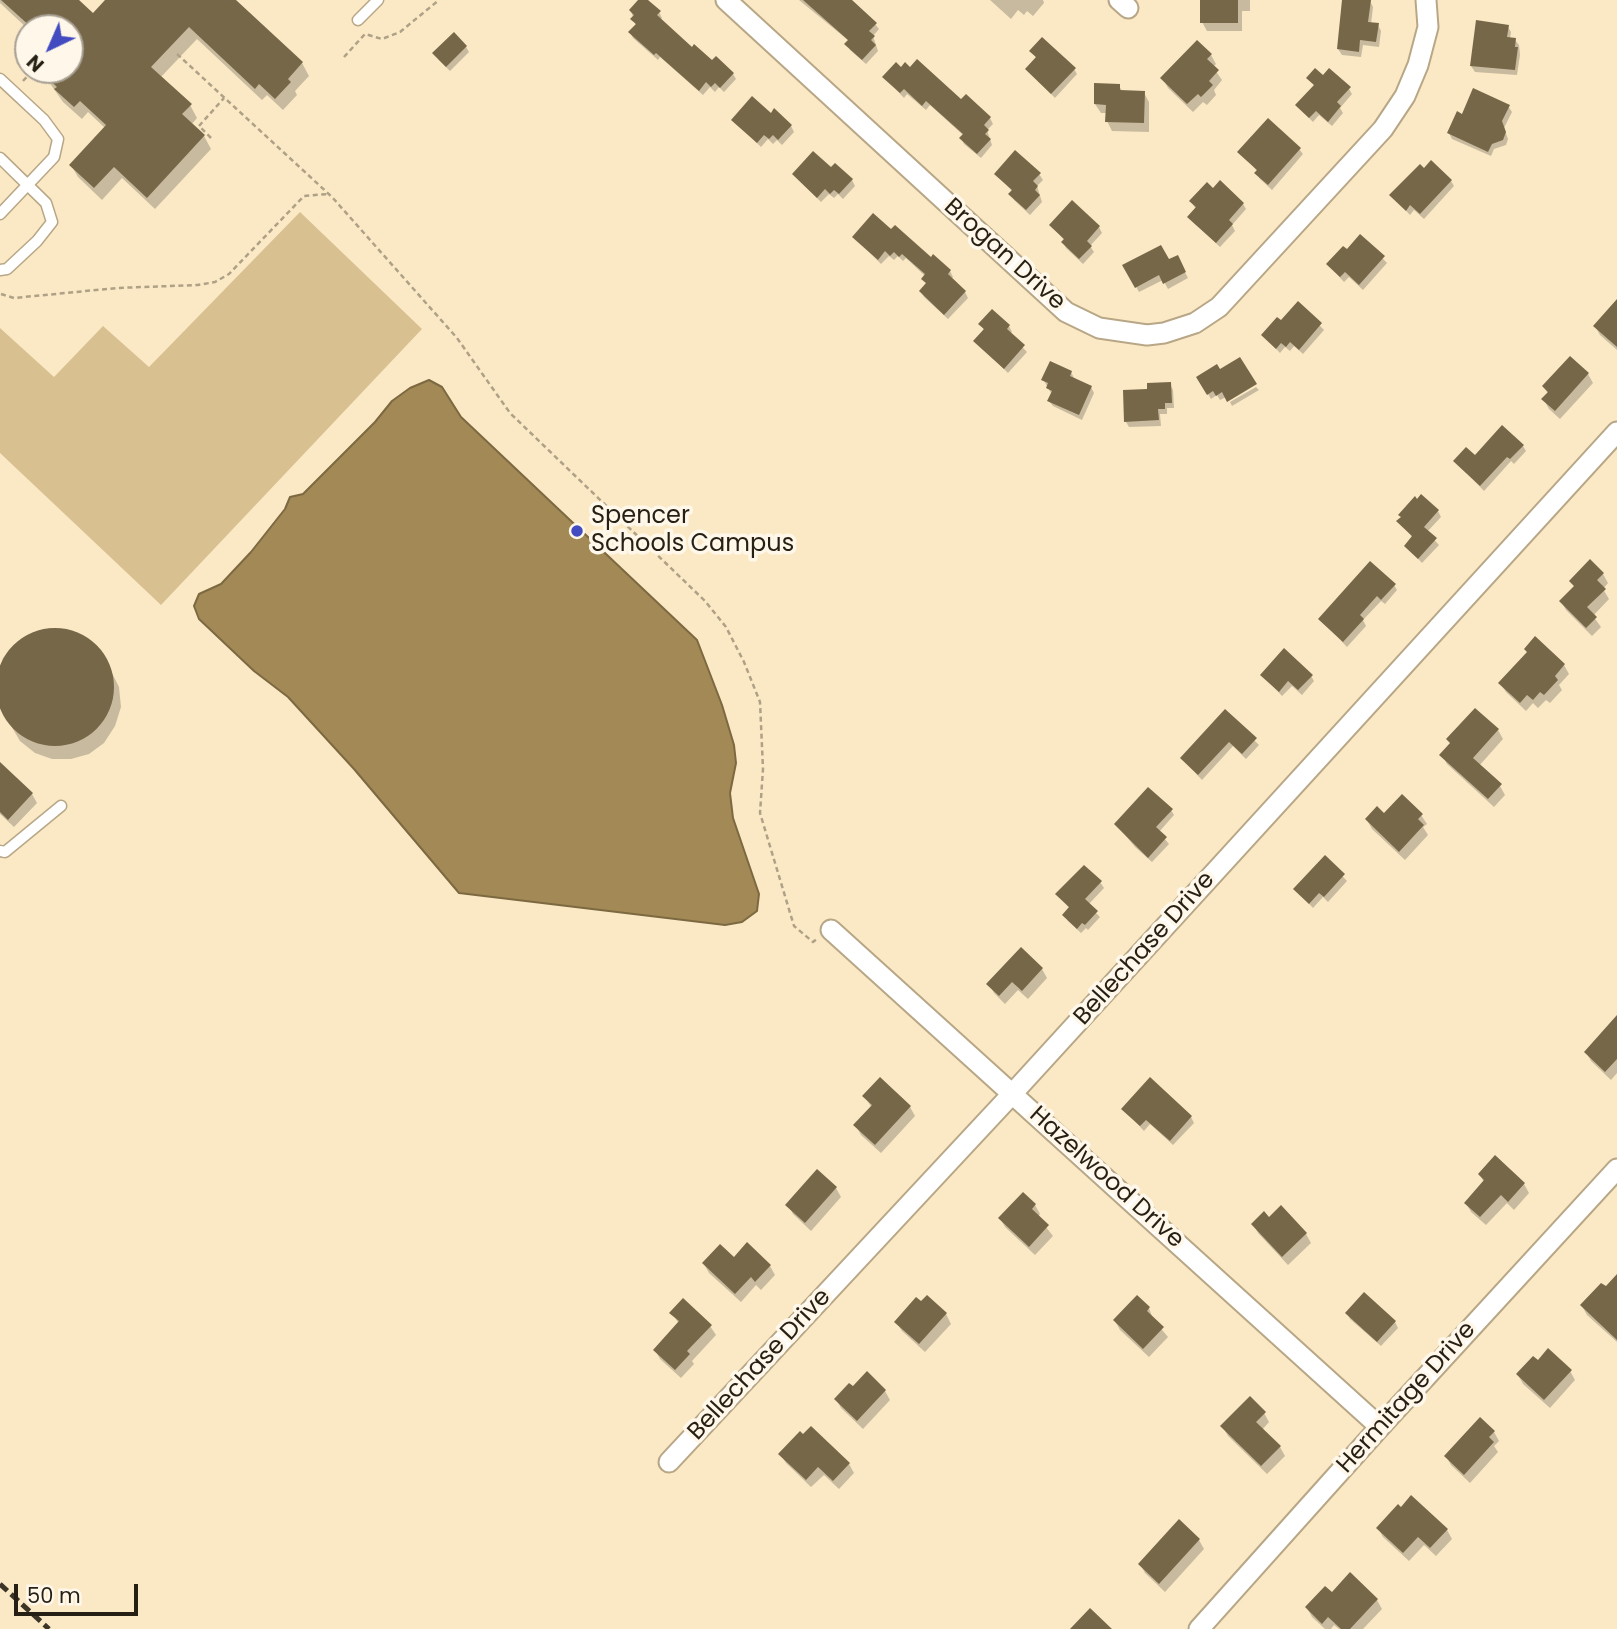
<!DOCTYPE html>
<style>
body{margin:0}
#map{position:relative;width:1617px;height:1629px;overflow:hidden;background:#fbe9c6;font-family:Poppins,sans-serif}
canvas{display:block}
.north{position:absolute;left:14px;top:14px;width:70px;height:70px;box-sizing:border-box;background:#fff8ea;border:2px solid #a8a194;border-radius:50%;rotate:224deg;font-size:19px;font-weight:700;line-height:28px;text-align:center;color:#261f13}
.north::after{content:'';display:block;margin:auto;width:24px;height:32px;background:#424cc0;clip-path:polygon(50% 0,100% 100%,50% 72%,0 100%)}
.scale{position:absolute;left:14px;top:1584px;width:124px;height:32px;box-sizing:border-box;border:4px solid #261f13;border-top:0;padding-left:9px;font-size:21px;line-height:24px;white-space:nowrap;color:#261f13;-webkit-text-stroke:5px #fff8ea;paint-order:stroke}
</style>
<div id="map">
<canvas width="1617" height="1629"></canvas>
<div class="north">N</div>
<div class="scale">50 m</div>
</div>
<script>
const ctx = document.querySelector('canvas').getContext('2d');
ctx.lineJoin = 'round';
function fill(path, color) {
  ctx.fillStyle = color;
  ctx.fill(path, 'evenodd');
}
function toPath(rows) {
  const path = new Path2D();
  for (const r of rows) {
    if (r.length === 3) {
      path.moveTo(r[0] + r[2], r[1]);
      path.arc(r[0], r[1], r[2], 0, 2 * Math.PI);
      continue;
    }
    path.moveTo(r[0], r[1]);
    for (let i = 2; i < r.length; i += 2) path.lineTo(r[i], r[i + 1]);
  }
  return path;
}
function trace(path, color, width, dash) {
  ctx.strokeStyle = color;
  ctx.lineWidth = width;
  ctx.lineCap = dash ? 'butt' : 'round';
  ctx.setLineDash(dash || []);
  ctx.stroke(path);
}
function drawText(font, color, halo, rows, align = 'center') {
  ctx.font = font + ' Poppins,sans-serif';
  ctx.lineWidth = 7;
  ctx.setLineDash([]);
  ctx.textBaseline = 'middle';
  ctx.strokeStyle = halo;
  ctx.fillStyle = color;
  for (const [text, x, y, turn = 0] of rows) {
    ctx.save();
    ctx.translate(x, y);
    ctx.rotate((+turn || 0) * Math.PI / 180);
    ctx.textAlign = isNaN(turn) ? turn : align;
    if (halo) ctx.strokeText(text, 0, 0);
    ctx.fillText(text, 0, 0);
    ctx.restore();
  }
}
fill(toPath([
 [300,212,422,329,161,605,0,453,0,328,54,377,103,326,149,367]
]), '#d8c091');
const water = toPath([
 [429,380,442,387,461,417,697,640,722,705,734,745,736,763,730,793,733,818,759,894,757,911,742,922,725,925,459,893,354,769,288,697,254,671,199,619,194,606,199,594,221,584,251,552,285,509,290,497,303,494,375,422,392,401,410,388,429,380]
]);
fill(water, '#a28955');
trace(water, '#7d6941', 2);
fill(toPath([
 [0,0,76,0,93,16,107,0,233,0,302,63,309,76,295,91,297,95,283,110,267,95,262,100,197,39,160,78,190,105,197,118,191,125,204,136,211,149,155,209,122,178,102,200,78,177,71,165,105,128,88,112,82,119,63,102,42,72,70,70,70,28,28,29,0,3],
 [640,0,645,0,659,12,662,18,660,20,692,49,733,74,736,79,724,92,719,87,715,92,710,87,703,95,660,57,658,60,633,38,630,32,636,26,631,11],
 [799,0,829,0,875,24,879,29,873,36,878,51,866,64,850,50,847,44,849,41],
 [990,0,1043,0,1044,3,1033,16,1027,11,1024,15,1018,10,1011,19],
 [1202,0,1250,0,1250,11,1242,11,1242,31,1207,31,1202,22],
 [1344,0,1370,1,1373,7,1371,24,1378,25,1381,31,1379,47,1363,45,1361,57,1342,55,1338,49],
 [1508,27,1511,32,1510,39,1515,40,1519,45,1520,55,1517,75,1475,72,1471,66],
 [466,47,469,52,450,71,438,59],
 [1031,51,1074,69,1077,74,1055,98,1027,70,1037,59],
 [1211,55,1216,64,1213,67,1222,80,1214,90,1216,95,1207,105,1203,102,1193,112,1168,88,1163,79],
 [884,77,961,101,990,118,993,124,987,130,992,145,981,158,964,144,961,138,963,135,930,105,926,110,907,94,904,98],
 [1323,77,1349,89,1352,94,1340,108,1343,113,1332,126,1319,115,1313,122,1297,106,1315,86,1309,78],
 [1119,86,1123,92,1144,93,1149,102,1149,132,1112,131,1107,121,1107,113,1101,113,1095,104],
 [1508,106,1512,112,1504,128,1508,139,1506,145,1494,149,1491,156,1452,139,1449,133,1463,116],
 [771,115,791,126,794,132,782,145,777,140,773,144,768,139,761,147,733,120],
 [1299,149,1303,154,1272,190,1260,179,1256,173,1258,172,1240,152],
 [831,169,852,180,855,186,843,199,838,194,834,198,829,194,821,202,794,175],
 [996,174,1039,174,1043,180,1037,186,1042,202,1030,215,1014,200,1011,194,1013,192],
 [1451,181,1454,186,1424,219,1414,210,1410,215,1391,195],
 [1191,202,1243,204,1246,209,1232,225,1235,231,1220,247,1193,222,1189,217,1196,209],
 [1051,225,1099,227,1102,233,1090,246,1094,252,1083,264,1066,248,1063,242,1065,241],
 [891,232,931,260,933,257,950,271,953,277,951,280,965,292,968,298,948,319,924,297,921,292,927,285,923,279,925,276,906,258,903,261,898,256,894,260,889,256,881,264,854,237],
 [1361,236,1387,263,1363,290,1349,277,1344,282,1328,265,1347,251],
 [1177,257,1188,278,1168,289,1163,280,1139,292,1125,266,1168,261],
 [1617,301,1617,350,1600,335,1595,326],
 [1298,303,1324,330,1303,354,1294,346,1290,351,1285,347,1280,353,1263,335,1281,322],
 [981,324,1009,326,1012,332,1010,334,1027,352,1008,373,975,341,984,331],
 [1216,367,1226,397,1220,400,1217,395,1211,399,1198,377],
 [1071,372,1074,378,1091,387,1094,393,1082,420,1053,406,1049,401,1051,393,1043,379],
 [1588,374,1593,383,1560,419,1549,409,1544,400,1548,394,1544,387],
 [1170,384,1173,390,1174,408,1167,408,1167,414,1160,414,1161,426,1129,427,1126,422,1149,391],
 [1256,387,1259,390,1232,406,1230,402],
 [1523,446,1526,451,1514,464,1511,461,1484,491,1455,461],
 [1438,511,1441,517,1427,532,1439,545,1422,563,1406,546,1413,538,1399,522],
 [1603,574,1608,583,1603,589,1609,599,1593,616,1601,627,1592,636,1566,610,1561,601,1575,587,1571,581],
 [1394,585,1397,590,1385,604,1381,601,1363,620,1366,626,1347,647,1320,619],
 [51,628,71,631,89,640,103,655,119,687,121,707,115,726,104,743,89,754,71,759,52,759,35,753,20,741,0,707,0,667,3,658,15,644,32,633],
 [1564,665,1569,674,1559,685,1562,690,1550,703,1546,700,1538,708,1533,703,1526,711,1506,692,1500,683],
 [1262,675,1311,676,1314,681,1302,695,1292,686,1282,696],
 [1225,711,1259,745,1246,759,1233,746,1202,780,1182,759],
 [1498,730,1503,739,1479,766,1500,786,1505,795,1494,807,1447,764,1442,755],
 [0,765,32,794,37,803,14,827,0,814],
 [1171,810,1174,815,1159,832,1169,844,1152,862,1135,847,1116,824],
 [1421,815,1427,824,1423,827,1428,835,1405,860,1372,829,1367,820,1384,816],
 [1325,858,1347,881,1328,902,1323,897,1313,908,1295,889],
 [1100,882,1104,888,1088,905,1100,917,1088,930,1086,928,1081,933,1068,921,1064,915,1070,909,1057,894],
 [1042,969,1047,978,1028,999,1018,990,1005,1004,994,993,989,984],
 [1617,1018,1617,1073,1611,1080,1591,1061,1586,1052],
 [864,1096,910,1107,915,1116,881,1153,861,1135,856,1126,872,1108],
 [1123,1109,1191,1117,1194,1123,1173,1145,1150,1124,1144,1131],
 [818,1171,836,1188,841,1197,811,1231,793,1214,788,1205],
 [1480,1174,1524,1184,1529,1193,1514,1210,1507,1203,1486,1225,1471,1212,1466,1203,1484,1183],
 [1035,1205,1040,1214,1038,1217,1053,1236,1035,1255,1005,1227,1000,1218],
 [1269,1219,1306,1234,1311,1243,1288,1265,1258,1233,1253,1224],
 [734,1259,770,1266,775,1275,761,1290,756,1285,741,1302,709,1273,704,1264],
 [1617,1277,1617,1342,1587,1315,1582,1306,1606,1289],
 [927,1297,946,1314,951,1324,925,1352,902,1331,896,1322],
 [1149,1308,1153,1319,1168,1337,1149,1357,1120,1330,1115,1321],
 [672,1313,710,1326,716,1335,692,1361,694,1364,681,1378,660,1359,655,1350,679,1324],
 [1347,1313,1395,1322,1398,1328,1381,1346,1350,1319],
 [1538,1362,1570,1371,1575,1380,1550,1408,1523,1384,1518,1375],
 [853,1389,885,1391,890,1400,863,1429,841,1408,836,1399],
 [1264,1413,1269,1422,1262,1430,1280,1447,1285,1456,1267,1474,1228,1436,1223,1427],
 [1494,1432,1499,1441,1494,1446,1498,1452,1470,1483,1451,1465,1446,1456],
 [780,1454,849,1464,854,1473,839,1489,824,1475,811,1487,786,1463],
 [1378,1528,1447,1530,1452,1539,1436,1556,1424,1545,1409,1561,1383,1537],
 [1199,1540,1204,1549,1165,1592,1145,1573,1140,1564],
 [1332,1594,1377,1600,1382,1609,1363,1629,1339,1629,1334,1625,1331,1629,1325,1629,1312,1617,1307,1608]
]), '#0003');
fill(toPath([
 [1,0,79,0,93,13,105,0,236,0,303,62,288,79,291,82,275,99,259,84,255,89,189,27,151,67,192,104,182,114,205,135,147,198,114,167,94,188,69,165,106,125,80,101,74,107,54,89,57,87,39,70,70,70,70,28,32,28],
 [638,0,648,0,661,11,657,15,692,47,694,44,712,60,716,56,734,73,720,88,715,83,711,87,706,82,699,91,656,53,654,55,628,32,636,24,630,19,634,15,629,10],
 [803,0,852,0,877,23,869,31,875,36,871,40,876,45,862,60,844,44,848,40],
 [1200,0,1238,0,1238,23,1200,23],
 [1342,0,1371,0,1368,22,1379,23,1376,42,1360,40,1359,52,1337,49],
 [1476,20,1509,25,1507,37,1516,38,1515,47,1518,47,1515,70,1470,66],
 [454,32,467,46,446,67,432,53],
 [1042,37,1076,68,1051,94,1025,69,1036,57,1029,51],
 [1197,40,1212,54,1207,59,1219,70,1209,81,1213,85,1201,97,1198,94,1187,104,1160,78],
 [917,59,961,99,966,94,991,117,984,125,989,130,985,134,991,139,977,154,959,138,963,134,926,101,922,106,904,89,900,93,882,77,896,62,901,67,905,62,910,67],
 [1315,68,1323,75,1329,68,1351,87,1337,102,1341,106,1328,122,1316,111,1309,118,1295,105,1314,85,1306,78],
 [1094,83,1120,84,1120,90,1145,91,1144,123,1105,122,1106,105,1094,104],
 [1473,88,1510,105,1502,121,1506,132,1503,140,1492,144,1488,152,1447,133,1457,111,1462,114],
 [752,96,771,113,774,108,792,125,778,140,773,135,769,139,764,135,757,143,731,120],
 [1268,118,1301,148,1268,185,1254,173,1257,170,1237,152],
 [1015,150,1041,173,1033,181,1038,186,1035,190,1040,195,1026,210,1008,194,1012,190,994,174],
 [813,151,831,167,835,163,853,179,839,194,834,190,830,194,825,189,817,198,792,174],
 [1431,160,1452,180,1420,214,1410,205,1406,211,1389,195,1420,164,1424,168],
 [1220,180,1244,203,1229,220,1233,224,1216,243,1187,217,1196,207,1189,201,1207,182,1213,188],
 [1072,200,1100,226,1087,241,1092,246,1079,259,1061,242,1064,239,1049,225],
 [873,213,891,229,895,225,931,257,933,254,951,270,948,274,966,291,944,315,919,291,926,283,921,279,925,274,902,254,899,257,894,252,890,256,885,251,878,260,852,237],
 [1360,234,1385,256,1359,285,1345,272,1340,277,1326,264,1343,246,1347,249],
 [1161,245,1169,259,1178,255,1186,272,1163,284,1159,275,1135,288,1122,265],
 [1617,299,1617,347,1593,326],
 [1298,301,1322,323,1299,350,1290,342,1286,347,1281,343,1276,349,1261,335,1277,317,1281,320],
 [992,309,1010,325,1007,329,1025,345,1004,369,973,341,984,329,978,324],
 [1570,356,1589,373,1555,411,1541,399,1548,392,1542,386],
 [1240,357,1257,384,1227,402,1222,392,1216,396,1213,391,1207,395,1196,377,1217,364,1220,369],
 [1050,361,1072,371,1070,376,1092,386,1079,415,1047,401,1052,391,1046,388,1048,383,1041,380],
 [1171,382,1172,403,1165,403,1165,409,1158,409,1159,420,1124,422,1123,390,1147,389,1147,383],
 [1502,425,1524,445,1510,459,1507,457,1480,486,1453,461,1466,447,1475,455],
 [1421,494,1439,510,1424,527,1437,538,1418,559,1404,546,1412,536,1396,521,1401,517,1398,515,1415,496,1417,499],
 [1590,559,1604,573,1597,580,1606,589,1587,607,1597,617,1586,628,1559,601,1574,586,1569,581],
 [1370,561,1396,584,1381,600,1377,596,1360,615,1364,619,1343,642,1318,619],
 [55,687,59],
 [1535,636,1565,664,1555,676,1558,680,1544,695,1540,692,1533,700,1527,695,1520,703,1498,683,1527,652,1524,649],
 [1284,648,1313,675,1298,690,1288,681,1279,692,1260,675],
 [1475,708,1499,729,1473,758,1502,784,1488,799,1439,755,1450,743,1446,739],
 [1225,709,1257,738,1242,754,1229,742,1198,775,1180,758],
 [0,762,33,793,8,820,0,812],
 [1148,787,1173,809,1156,827,1167,837,1148,858,1114,824],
 [1402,794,1423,814,1418,819,1424,825,1399,852,1365,819,1377,806,1384,813],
 [1325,855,1345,874,1324,897,1319,893,1309,904,1293,889],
 [1084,865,1102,881,1085,899,1098,911,1085,925,1082,923,1077,929,1062,915,1069,907,1055,894],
 [1021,947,1043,968,1022,991,1012,982,999,996,986,984],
 [1617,1015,1617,1059,1605,1072,1584,1052],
 [880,1077,911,1106,875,1145,853,1125,872,1105,862,1096],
 [1150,1077,1192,1116,1170,1141,1146,1120,1140,1126,1121,1109],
 [1495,1155,1525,1183,1508,1202,1501,1195,1480,1217,1464,1203,1484,1180,1478,1174],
 [817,1169,837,1187,805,1223,785,1205],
 [1023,1192,1036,1204,1032,1209,1049,1225,1029,1247,998,1218],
 [1281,1205,1307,1233,1282,1257,1251,1224,1264,1211,1269,1217],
 [747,1242,771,1265,755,1282,751,1277,735,1294,702,1263,720,1244,734,1257],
 [1617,1274,1617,1340,1580,1305,1601,1283,1606,1286],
 [1364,1292,1396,1321,1377,1342,1345,1313],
 [927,1295,947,1313,919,1344,894,1322,916,1297,921,1301],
 [1137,1295,1150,1307,1147,1311,1164,1327,1143,1349,1113,1320],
 [683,1298,712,1325,687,1351,690,1354,675,1370,653,1350,679,1321,669,1313],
 [1548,1348,1572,1370,1544,1400,1516,1374,1533,1356,1538,1360],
 [867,1371,886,1390,857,1421,834,1399,849,1383,853,1386],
 [1250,1396,1266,1412,1256,1422,1281,1446,1261,1466,1220,1426],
 [1480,1417,1495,1431,1489,1437,1494,1442,1464,1475,1444,1456],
 [811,1426,850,1463,833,1481,818,1467,806,1480,778,1454,800,1431,803,1434],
 [1411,1495,1448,1529,1430,1548,1418,1537,1403,1553,1376,1528,1398,1504,1401,1507],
 [1179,1519,1200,1539,1159,1584,1138,1564],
 [1350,1572,1378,1599,1350,1629,1341,1629,1328,1617,1322,1624,1305,1607,1325,1586,1332,1592],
 [1090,1608,1112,1629,1070,1629]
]), '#766748');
const service = toPath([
 [358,20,378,0],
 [0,79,44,120,58,139,54,157,0,214],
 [0,158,46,203,52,222,37,241,7,269,0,270],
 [0,851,5,852,61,806]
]);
const minor = toPath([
 [726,0,1066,312,1099,328,1147,335,1164,333,1195,323,1219,307,1383,129,1405,96,1418,65,1428,27,1426,0],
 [1119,0,1128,8],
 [831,930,1380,1427],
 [669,1462,1013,1093,1617,432],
 [1199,1629,1380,1427,1617,1169]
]);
trace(service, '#b8a786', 13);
trace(minor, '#b8a786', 23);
trace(toPath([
 [177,54,332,197,457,338,510,413,705,601,726,627,744,662,760,702,763,769,760,813,794,926,813,942,817,939],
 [344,57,365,34,382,39,400,32,439,0],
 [23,81,33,70],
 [211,138,199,126,224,98],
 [1,294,14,298,117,288,198,285,215,282,229,274,304,196,328,194]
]), '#afa186', 2.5, [5, 3.5]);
trace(service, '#fff', 10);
trace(minor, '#fff', 19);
trace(toPath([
 [0,1584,49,1629]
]), '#3c3426', 5, [10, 5]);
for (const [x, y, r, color] of [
 [577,531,7,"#424cc0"]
]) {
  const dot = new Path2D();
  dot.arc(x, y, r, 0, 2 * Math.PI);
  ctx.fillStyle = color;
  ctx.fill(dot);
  trace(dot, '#fff8ea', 2.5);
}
drawText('24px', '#261f13', '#fff8ea', [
 ["Brogan Drive",1004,255,42],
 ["Bellechase Drive",1145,949,-48],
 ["Hazelwood Drive",1106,1178,42],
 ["Bellechase Drive",760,1365,-47],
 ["Hermitage Drive",1407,1398,-48]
]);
drawText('24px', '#261f13', '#fff8ea', [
 ["Spencer",591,517],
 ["Schools Campus",591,545]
], 'left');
</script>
